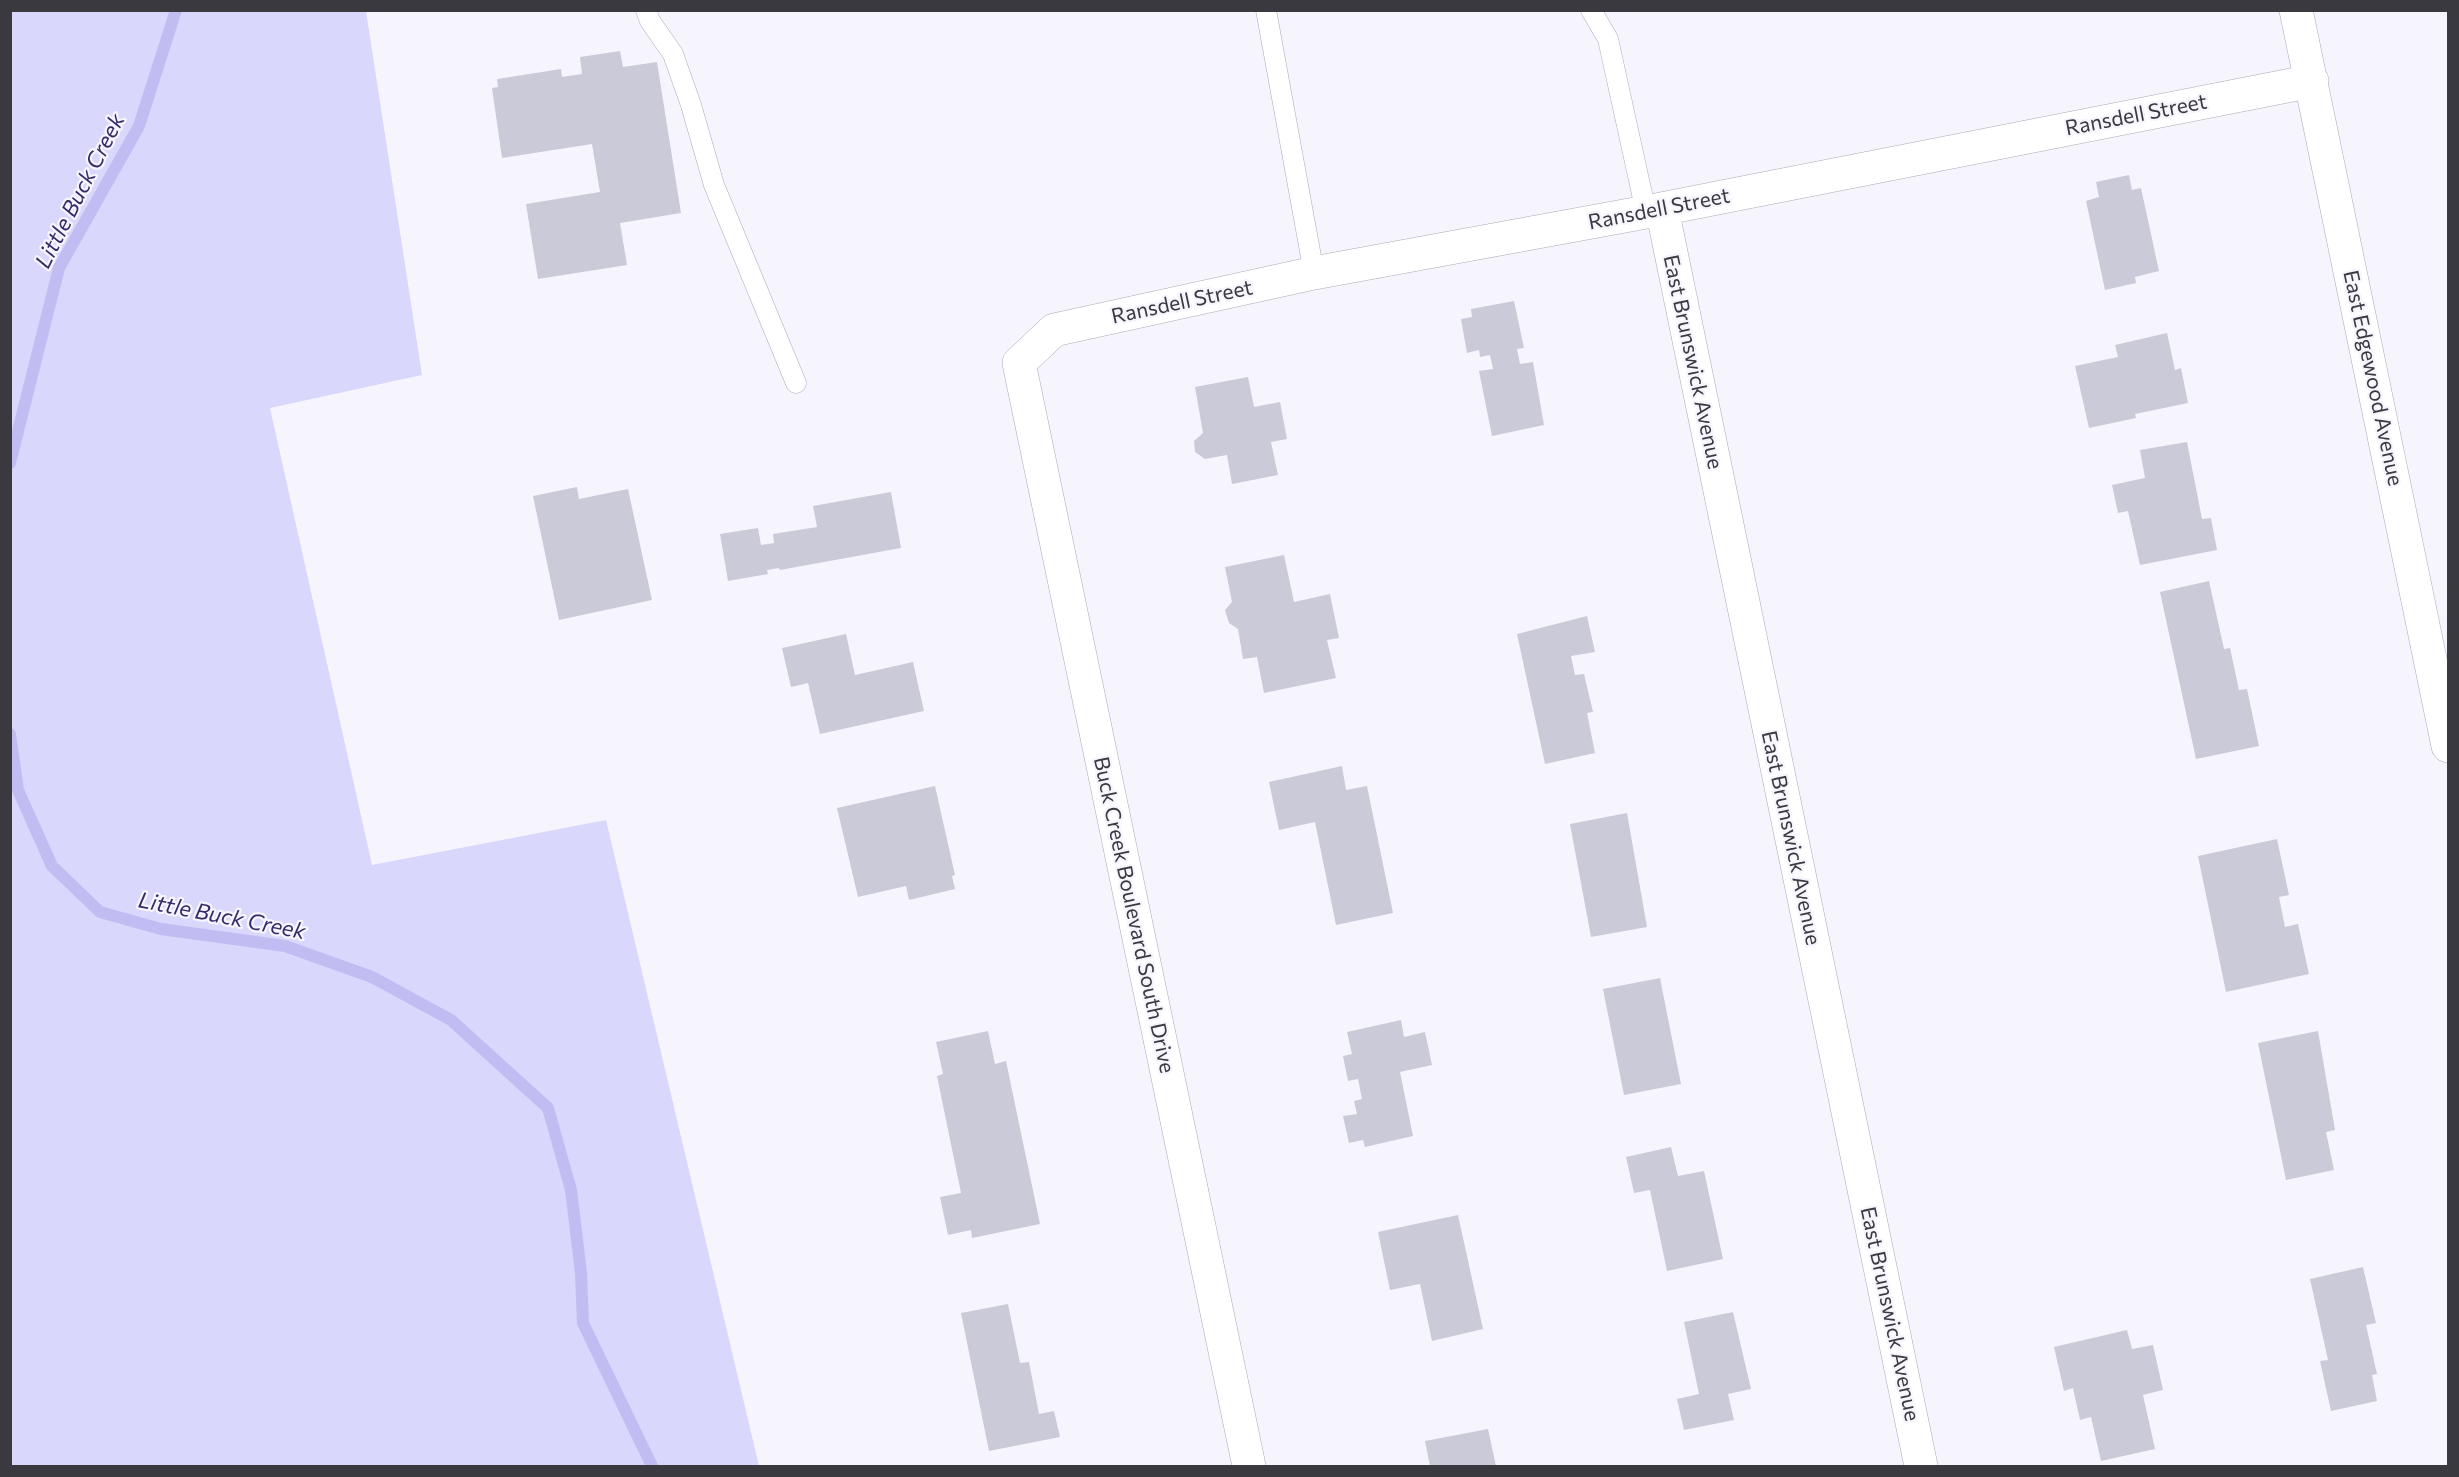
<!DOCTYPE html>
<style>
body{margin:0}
#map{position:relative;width:2459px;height:1477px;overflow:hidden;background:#f6f5fe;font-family:Commissioner,sans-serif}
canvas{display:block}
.frame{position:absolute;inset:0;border:12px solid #3a393f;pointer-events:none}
</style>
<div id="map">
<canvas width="2459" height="1477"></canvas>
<div class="frame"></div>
</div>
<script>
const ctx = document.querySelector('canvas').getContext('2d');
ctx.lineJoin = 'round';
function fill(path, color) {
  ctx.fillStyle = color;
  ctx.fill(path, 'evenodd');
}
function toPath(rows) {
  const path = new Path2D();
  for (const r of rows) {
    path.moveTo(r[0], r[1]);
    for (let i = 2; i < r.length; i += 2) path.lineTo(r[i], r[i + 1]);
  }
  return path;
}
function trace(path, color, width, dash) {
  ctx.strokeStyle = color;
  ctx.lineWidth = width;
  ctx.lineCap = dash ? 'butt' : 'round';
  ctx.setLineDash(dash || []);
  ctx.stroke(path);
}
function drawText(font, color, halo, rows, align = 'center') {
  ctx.font = font + ' Commissioner,sans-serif';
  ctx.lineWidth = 4.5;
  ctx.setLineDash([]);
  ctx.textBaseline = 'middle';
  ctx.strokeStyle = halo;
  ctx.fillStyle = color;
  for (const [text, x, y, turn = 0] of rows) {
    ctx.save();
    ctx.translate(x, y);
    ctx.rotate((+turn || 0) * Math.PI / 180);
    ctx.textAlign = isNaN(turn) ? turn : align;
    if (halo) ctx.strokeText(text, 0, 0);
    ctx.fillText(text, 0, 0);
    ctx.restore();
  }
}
fill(toPath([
 [10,11,366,11,422,375,270,408,372,865,606,820,759,1466,11,1466]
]), '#d9d7fb');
trace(toPath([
 [10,463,59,268,139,126,176,10],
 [10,734,18,790,52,866,100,912,161,929,285,946,372,977,451,1020,548,1108,571,1190,581,1273,583,1323,652,1466]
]), '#c1bdf3', 12);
fill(toPath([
 [620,51,623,67,657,62,681,213,620,223,627,265,538,279,526,204,600,192,592,144,502,158,492,88,498,87,497,79,561,69,562,77,582,74,580,57],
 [2129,175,2132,190,2141,188,2159,271,2135,277,2136,283,2105,290,2086,201,2099,197,2096,182],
 [1514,301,1524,348,1517,349,1520,364,1533,362,1544,425,1492,436,1479,371,1493,369,1490,355,1480,357,1479,350,1467,353,1461,319,1472,317,1471,309],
 [2167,333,2175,370,2181,368,2188,403,2135,414,2136,418,2089,428,2075,366,2118,357,2115,345],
 [1248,377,1254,407,1280,402,1287,439,1271,442,1278,475,1232,484,1227,455,1205,459,1195,452,1194,441,1203,433,1195,387],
 [2187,442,2202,519,2211,518,2217,550,2140,565,2128,511,2118,513,2112,485,2145,478,2140,450],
 [577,487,579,499,628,489,652,600,559,620,533,496],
 [891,492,901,548,780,570,779,568,767,570,768,574,728,581,720,534,758,528,761,545,774,543,773,534,817,527,813,506],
 [1284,555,1294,602,1330,594,1339,638,1327,640,1336,678,1264,693,1257,657,1243,659,1238,629,1229,623,1225,610,1232,602,1225,567],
 [2209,581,2224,649,2230,648,2239,690,2247,689,2259,746,2196,759,2160,592],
 [1587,616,1595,652,1571,656,1575,675,1584,674,1593,712,1587,713,1595,753,1545,764,1517,634],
 [846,634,855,675,913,662,924,711,820,734,808,683,791,687,782,648],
 [1342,766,1346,790,1367,786,1393,913,1336,925,1315,822,1279,830,1269,782],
 [935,786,955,875,952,876,955,889,909,900,906,886,858,897,837,808],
 [1627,813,1647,927,1591,937,1570,824],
 [2277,839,2289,895,2279,897,2285,927,2298,924,2309,974,2226,992,2198,856],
 [1660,978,1681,1084,1624,1095,1603,989],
 [1401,1020,1404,1037,1425,1032,1432,1065,1400,1072,1413,1136,1365,1147,1363,1140,1349,1143,1343,1116,1357,1114,1354,1101,1362,1099,1358,1079,1348,1081,1343,1056,1352,1054,1347,1032],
 [988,1031,995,1064,1006,1061,1040,1224,972,1238,971,1230,948,1235,940,1197,961,1193,937,1076,943,1074,936,1042],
 [2318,1031,2335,1130,2326,1132,2334,1170,2286,1180,2258,1043],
 [1671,1147,1678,1176,1704,1171,1723,1259,1667,1271,1650,1190,1634,1193,1626,1157],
 [1458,1215,1483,1329,1432,1341,1420,1284,1390,1290,1378,1232],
 [2363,1267,2376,1323,2366,1325,2377,1374,2372,1375,2377,1401,2331,1411,2320,1361,2328,1360,2310,1279],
 [1008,1304,1020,1363,1029,1362,1039,1414,1054,1411,1060,1437,989,1451,961,1313],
 [1733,1312,1751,1389,1728,1394,1734,1420,1684,1430,1677,1399,1699,1394,1684,1322],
 [2127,1330,2132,1349,2153,1345,2163,1390,2143,1395,2155,1449,2101,1461,2091,1417,2080,1420,2073,1388,2064,1391,2054,1347],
 [1488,1429,1496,1466,1430,1466,1425,1441]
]), '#cbcad8');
const lane = toPath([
 [646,10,650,21,673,54,691,105,714,185,796,383],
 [1266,10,1314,273],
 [1591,10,1608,39,1646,212]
]);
const street = toPath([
 [1662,209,1921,1466],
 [1249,1466,1019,363,1054,330,1314,273,1646,212,2312,81]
]);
const secondary = toPath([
 [2296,10,2448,746]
]);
trace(lane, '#ababb8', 21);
trace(street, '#ababb8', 34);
trace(secondary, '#ababb8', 34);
trace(lane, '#fff', 20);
trace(street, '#fff', 33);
trace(secondary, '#fff', 33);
drawText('21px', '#3a393f', '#f6f5fe', [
 ["Ransdell Street",2136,115,-11],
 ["Ransdell Street",1659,209,-11],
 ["Ransdell Street",1182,302,-12],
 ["East Brunswick Avenue",1693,362,78],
 ["East Edgewood Avenue",2373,378,78],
 ["East Brunswick Avenue",1791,838,78],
 ["Buck Creek Boulevard South Drive",1134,915,78],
 ["East Brunswick Avenue",1890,1314,78]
]);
drawText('italic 22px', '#362b6a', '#f6f5fe', [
 ["Little Buck Creek",80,191,-63],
 ["Little Buck Creek",222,916,11]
]);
</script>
